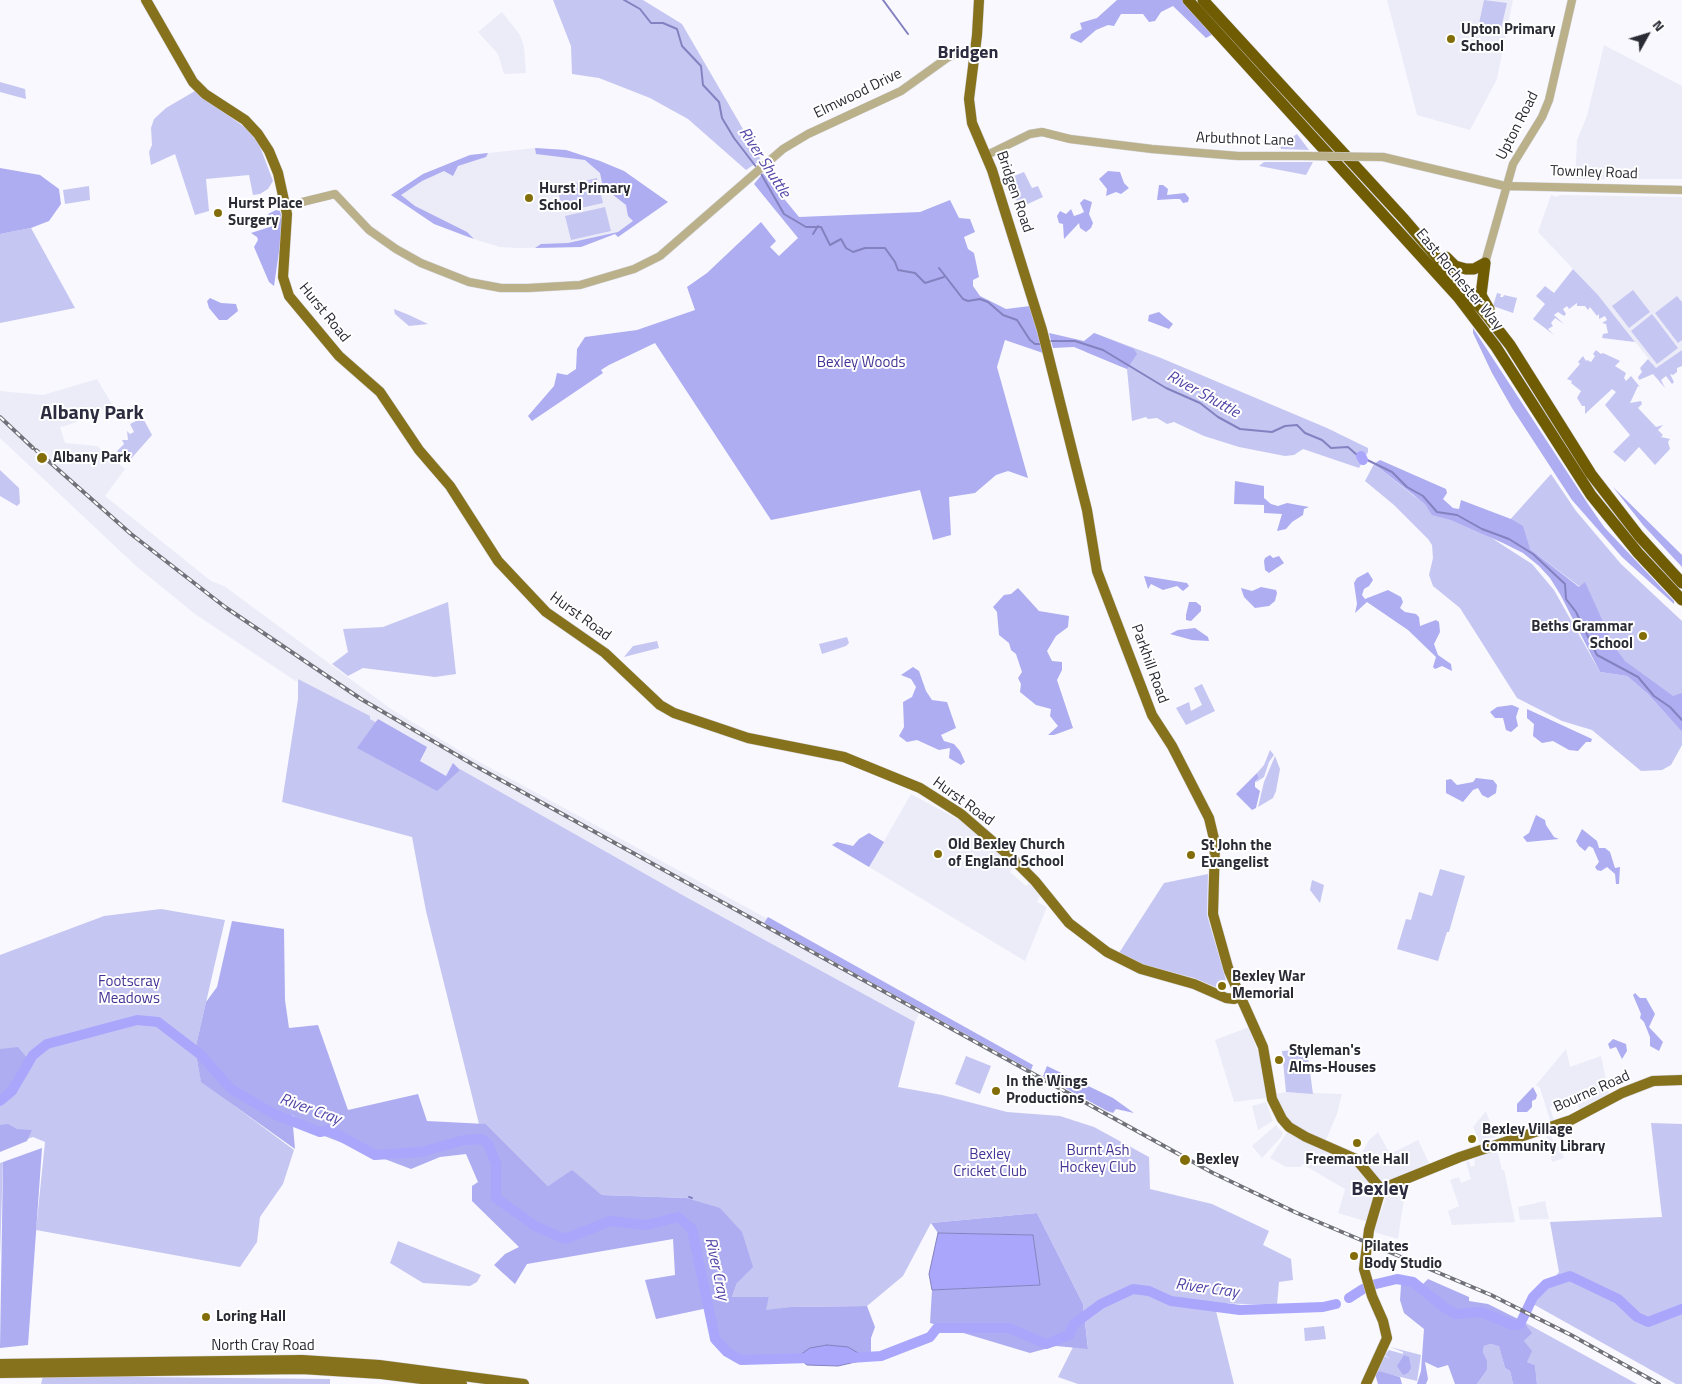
<!DOCTYPE html>
<style>
body{margin:0}
#map{position:relative;width:1682px;height:1384px;overflow:hidden;background:#f8f8fe;font-family:"Titillium Web",sans-serif}
canvas{display:block}
.north{position:absolute;left:1622px;top:10px;width:50px;height:50px;-webkit-text-stroke:4px #fff;paint-order:stroke;rotate:51deg;font-size:14px;font-weight:700;line-height:20px;text-align:center;color:#2b2b35}
.north::after{content:'';display:block;margin:auto;width:18px;height:22px;background:#2b2b35;clip-path:polygon(50% 0,100% 100%,50% 72%,0 100%)}
</style>
<div id="map">
<canvas width="1682" height="1384"></canvas>
<div class="north">N</div>
</div>
<script>
const ctx = document.querySelector('canvas').getContext('2d');
ctx.lineJoin = 'round';
function fill(path, color) {
  ctx.fillStyle = color;
  ctx.fill(path, 'evenodd');
}
function toPath(rows) {
  const path = new Path2D();
  for (const r of rows) {
    path.moveTo(r[0], r[1]);
    for (let i = 2; i < r.length; i += 2) path.lineTo(r[i], r[i + 1]);
  }
  return path;
}
function trace(path, color, width, dash) {
  ctx.strokeStyle = color;
  ctx.lineWidth = width;
  ctx.lineCap = dash ? 'butt' : 'round';
  ctx.setLineDash(dash || []);
  ctx.stroke(path);
}
function drawText(font, color, halo, rows, align = 'center') {
  ctx.font = font + ' "Titillium Web",sans-serif';
  ctx.lineWidth = 4;
  ctx.setLineDash([]);
  ctx.textBaseline = 'middle';
  ctx.strokeStyle = halo;
  ctx.fillStyle = color;
  for (const [text, x, y, turn = 0] of rows) {
    ctx.save();
    ctx.translate(x, y);
    ctx.rotate((+turn || 0) * Math.PI / 180);
    ctx.textAlign = isNaN(turn) ? turn : align;
    if (halo) ctx.strokeText(text, 0, 0);
    ctx.fillText(text, 0, 0);
    ctx.restore();
  }
}
fill(toPath([
 [1387,0,1513,0,1497,79,1470,130,1417,115],
 [502,12,520,35,524,47,526,73,504,74,498,54,478,32],
 [1604,45,1682,86,1682,179,1575,179,1577,140,1587,116],
 [535,148,566,150,600,161,624,171,668,202,618,237,615,234,581,247,518,248,500,247,464,236,434,223,391,195,423,174,470,155],
 [1551,195,1557,197,1560,195,1682,197,1682,350,1656,368,1598,295,1538,232],
 [97,379,113,406,66,426,60,427,65,443,97,446,125,469,105,496,211,581,224,586,391,709,465,754,924,1004,915,1022,686,897,460,769,445,783,416,768,426,751,297,679,297,682,195,614,136,566,0,438,0,391,43,395],
 [911,794,961,821,1014,865,1010,872,1026,886,1029,883,1040,896,1037,902,1047,907,1025,961,869,867],
 [1249,1027,1260,1058,1266,1098,1234,1102,1215,1040],
 [1566,1049,1570,1067,1601,1056,1609,1094,1580,1111,1575,1097,1550,1107,1554,1121,1551,1123,1540,1088,1536,1085],
 [1286,1092,1342,1094,1337,1114,1325,1142,1286,1121,1275,1094],
 [1266,1102,1273,1121,1258,1130,1252,1106],
 [1486,1111,1495,1137,1480,1143,1473,1127],
 [1276,1125,1283,1133,1282,1136,1262,1158,1252,1146],
 [1288,1131,1353,1163,1369,1179,1375,1192,1368,1222,1338,1213,1345,1189,1302,1164,1301,1167,1286,1167,1270,1158],
 [1550,1131,1555,1147,1559,1146,1564,1158,1552,1162,1546,1133],
 [1378,1132,1390,1154,1418,1140,1429,1163,1383,1185,1359,1158,1369,1140],
 [1497,1149,1502,1170,1504,1170,1515,1222,1452,1225,1448,1211,1459,1206,1450,1180,1459,1177,1461,1183,1471,1179,1466,1162,1469,1161,1471,1167,1475,1165,1474,1159],
 [1406,1185,1407,1193,1404,1199,1398,1239,1374,1232,1387,1194,1390,1190],
 [1545,1201,1549,1219,1520,1220,1518,1207]
]), '#ececf9');
fill(toPath([
 [553,0,643,0,682,24,761,160,746,170,688,119,650,98,599,78,572,74,571,46],
 [1484,0,1507,3,1500,33,1478,28],
 [0,82,25,89,26,99,0,92],
 [195,91,247,129,259,144,273,181,268,189,260,194,253,195,249,175,206,179,209,211,195,215,175,154,151,165,149,152,152,145,151,128,154,119,166,108],
 [1297,134,1309,150,1281,149,1280,146,1283,143],
 [1264,162,1313,162,1306,175,1259,166],
 [1024,172,1032,188,1038,186,1043,197,1019,208,1009,178],
 [597,178,603,203,563,212,557,187],
 [89,186,90,200,65,204,63,190],
 [605,207,611,231,571,240,565,216],
 [31,228,75,308,0,323,0,234],
 [1573,269,1598,295,1635,342,1602,338,1603,334,1608,333,1606,324,1602,323,1607,320,1605,316,1599,319,1599,314,1597,316,1590,307,1588,310,1585,306,1577,306,1577,303,1569,309,1567,306,1563,309,1566,314,1564,316,1558,312,1554,315,1564,324,1555,318,1551,323,1553,326,1548,329,1554,335,1533,319,1545,304,1536,296,1545,286,1554,293],
 [1633,290,1650,312,1629,328,1612,306],
 [1497,293,1501,294,1500,297,1503,297,1504,295,1517,298,1513,313,1493,306],
 [1677,296,1682,302,1682,340,1678,343,1655,313],
 [394,309,409,315,428,324,409,326,395,314],
 [1652,314,1678,348,1657,364,1631,331],
 [1094,333,1161,358,1327,428,1368,448,1368,452,1359,468,1303,449,1294,455,1285,456,1239,447,1204,436,1174,422,1167,424,1157,418,1148,419,1146,417,1132,421,1127,369,1086,352],
 [1589,350,1593,354,1596,350,1601,354,1603,353,1631,366,1620,361,1615,366,1626,373,1624,378,1626,381,1631,376,1640,387,1638,386,1630,403,1641,401,1642,404,1638,408,1656,427,1663,425,1658,430,1663,435,1661,437,1670,439,1668,442,1670,449,1655,465,1639,447,1625,462,1613,452,1630,435,1605,405,1616,392,1612,389,1585,414,1585,406,1582,406,1577,398,1581,391,1571,383,1572,381,1567,379,1580,364,1578,362,1583,356,1586,361,1587,360,1591,362,1595,356],
 [1682,350,1682,366,1677,368,1677,372,1673,375,1670,374,1674,382,1672,384,1666,376,1661,380,1665,388,1653,374,1639,380,1638,377,1642,372,1640,368,1648,359,1656,368],
 [137,407,152,435,129,461,117,451,124,444,122,440,128,440,127,431,130,434,134,432,130,424,136,421,134,419,141,416],
 [1374,464,1414,496,1442,514,1473,526,1532,564,1554,590,1600,672,1627,676,1648,694,1682,732,1682,745,1671,765,1662,770,1641,771,1592,730,1562,721,1517,698,1460,608,1433,586,1429,575,1433,558,1432,545,1428,539,1394,505,1365,481],
 [0,470,19,488,20,503,17,506,0,496],
 [1551,474,1576,511,1621,564,1682,621,1682,710,1612,650,1580,587,1530,549,1499,532],
 [448,602,456,674,435,677,363,668,348,676,332,664,348,652,343,629,383,627],
 [847,637,849,643,846,646,822,654,819,644],
 [657,641,659,648,624,657,633,646],
 [298,679,370,716,370,719,426,750,416,767,445,783,460,769,686,897,915,1022,898,1087,942,1095,1007,1112,1060,1116,1094,1127,1149,1157,1150,1189,1212,1204,1269,1231,1263,1245,1291,1259,1293,1280,1279,1282,1277,1305,1214,1303,1234,1384,1078,1384,1058,1377,1073,1347,1088,1348,1083,1304,1037,1213,931,1223,903,1276,867,1306,790,1307,765,1311,769,1297,732,1297,737,1283,686,1198,602,1195,572,1171,548,1186,486,1124,479,1124,426,911,412,837,282,802,298,699],
 [1202,684,1215,711,1186,725,1176,708,1189,702,1191,711,1202,705,1194,688],
 [1270,750,1274,755,1269,762,1264,777,1255,783,1259,778,1257,773,1264,765],
 [1275,756,1280,769,1276,791,1273,798,1258,807,1264,782],
 [1440,869,1465,876,1449,932,1447,932,1438,961,1397,949,1406,919,1411,920,1419,892,1432,896],
 [1208,874,1207,915,1226,980,1220,981,1218,988,1194,978,1141,964,1119,953,1164,883],
 [1312,880,1324,885,1320,903,1310,890],
 [161,909,225,920,195,1050,201,1081,294,1150,283,1184,260,1217,257,1242,240,1267,36,1230,45,1142,33,1137,0,1149,0,955,104,916],
 [1307,1049,1313,1094,1286,1092,1282,1051],
 [966,1056,991,1066,980,1094,955,1084],
 [1651,1123,1682,1124,1682,1384,1676,1384,1533,1304,1559,1272,1550,1222,1662,1217],
 [3,1162,0,1256,0,1163],
 [398,1241,472,1271,481,1275,477,1282,470,1286,423,1283,390,1263],
 [1524,1322,1637,1384,1537,1384,1535,1365,1527,1362,1524,1341,1531,1333],
 [1324,1326,1326,1339,1305,1341,1304,1328],
 [1491,1344,1499,1345,1505,1368,1510,1371,1513,1384,1477,1384,1487,1370,1487,1360,1483,1352,1484,1346],
 [1390,1347,1421,1355,1417,1381,1376,1371,1385,1356,1390,1359,1385,1355,1389,1350,1403,1354,1403,1352],
 [43,1376,330,1379,330,1384,41,1384]
]), '#c6c6f3');
fill(toPath([
 [1117,0,1182,0,1213,34,1206,38,1173,6,1161,12,1155,21,1149,22,1143,14,1121,14,1114,26,1108,25,1096,30,1081,43,1070,38,1071,34,1082,29,1080,23,1097,18],
 [535,148,566,150,600,161,624,171,668,202,618,237,615,234,581,247,535,248,541,244,568,243,618,232,633,221,628,216,626,205,603,187,600,173,585,160,536,154],
 [488,153,486,157,458,166,453,176,444,171,422,181,401,195,415,206,467,232,474,239,434,224,391,195,423,174,470,155],
 [0,168,40,175,59,189,61,204,49,221,31,228,0,234],
 [1108,171,1120,172,1124,183,1129,188,1121,194,1116,192,1106,196,1107,189,1099,179],
 [763,173,799,217,920,212,950,200,959,218,970,219,975,232,964,237,968,249,974,253,979,277,973,280,973,286,980,296,1006,309,1030,306,1043,353,1005,340,997,367,1028,478,1008,471,996,475,975,493,949,497,951,535,933,540,920,490,771,520,655,343,609,365,601,370,603,373,532,421,528,416,554,386,557,373,567,375,576,369,577,349,585,337,637,330,695,310,687,287,707,273,761,222,776,241,770,247,779,256,798,238,754,184],
 [1159,185,1163,185,1168,189,1167,195,1185,193,1189,198,1188,202,1183,203,1180,199,1174,199,1157,200],
 [1084,199,1092,202,1089,214,1093,223,1091,228,1086,232,1080,228,1079,223,1064,239,1063,224,1059,223,1057,216,1060,211,1066,214,1071,209,1074,216,1080,214,1084,212,1080,203],
 [276,210,280,211,282,219,281,238,274,286,269,282,254,247,258,240,257,237,251,233,276,225,273,214,269,215,268,214],
 [210,298,221,303,236,304,238,311,227,320,219,320,209,308,207,301],
 [1159,312,1173,324,1169,329,1148,321,1149,315],
 [1473,328,1588,504,1604,527,1674,601,1674,604,1622,557,1572,500,1512,408,1492,373,1473,333],
 [1049,333,1084,341,1094,333,1134,349,1137,354,1127,369,1074,347,1053,348],
 [1380,460,1446,489,1447,493,1443,499,1453,508,1459,509,1461,500,1511,519,1523,526,1530,549,1579,587,1585,582,1614,646,1625,661,1673,696,1682,693,1682,732,1648,694,1627,676,1600,672,1560,594,1550,578,1539,566,1523,553,1503,543,1451,520,1432,515,1425,504,1374,464],
 [1235,481,1264,486,1264,498,1271,504,1278,506,1287,503,1309,507,1304,509,1303,515,1292,522,1286,529,1277,531,1282,514,1264,513,1264,505,1234,504],
 [1613,487,1682,555,1682,567,1643,525],
 [1270,555,1273,558,1279,556,1284,563,1269,573,1265,570,1264,561,1265,558],
 [1368,572,1373,580,1369,586,1364,589,1362,595,1365,599,1388,590,1401,597,1403,602,1400,608,1405,612,1416,614,1419,617,1420,626,1436,620,1439,622,1440,632,1434,644,1438,655,1451,664,1452,671,1442,666,1435,669,1433,667,1436,657,1408,630,1367,602,1355,613,1357,604,1354,583,1357,578],
 [1144,576,1187,583,1189,586,1183,591,1177,586,1163,590,1151,584,1148,589],
 [1261,587,1276,590,1277,593,1275,601,1269,606,1255,608,1244,597,1241,588,1252,591],
 [1018,588,1039,611,1069,616,1068,627,1056,636,1047,651,1052,661,1062,662,1062,670,1057,680,1073,728,1054,735,1048,735,1058,726,1050,716,1051,709,1036,705,1020,692,1021,684,1018,678,1022,672,1016,654,1011,650,1009,643,999,635,997,612,993,607,1004,595,1011,594],
 [1189,602,1196,602,1201,606,1201,611,1191,621,1186,620,1186,615],
 [1195,628,1208,637,1209,641,1192,640,1170,634,1178,630],
 [913,667,919,671,926,691,932,700,947,702,956,728,941,735,944,741,954,744,960,751,965,762,961,765,949,758,950,748,939,750,917,740,907,742,899,736,904,727,903,702,912,697,916,687,911,679,901,675],
 [1512,705,1519,708,1516,717,1518,726,1511,732,1506,730,1503,718,1495,718,1490,712,1497,707],
 [1527,709,1592,739,1591,742,1586,742,1578,751,1569,750,1553,741,1542,743,1533,736,1534,724,1527,718],
 [378,719,427,747,420,761,446,776,453,763,460,770,437,791,357,748],
 [1257,773,1259,778,1255,782,1255,787,1260,791,1256,808,1252,810,1236,794],
 [1476,778,1493,780,1497,785,1496,793,1488,798,1482,795,1478,788,1473,790,1463,802,1446,793,1446,780,1451,779,1457,785,1473,782],
 [1536,815,1545,820,1546,825,1554,837,1559,839,1527,842,1523,837,1529,833],
 [1582,829,1597,841,1599,848,1605,848,1610,852,1615,868,1620,867,1619,884,1616,884,1615,874,1607,867,1601,871,1597,870,1595,867,1599,862,1593,848,1589,846,1585,851,1579,846,1576,841],
 [869,833,884,842,869,867,832,845,837,842,853,846,859,839],
 [768,917,1033,1065,1031,1070,764,923],
 [232,921,284,929,285,1000,289,1028,318,1025,348,1110,418,1094,427,1121,486,1124,548,1186,572,1170,602,1195,686,1198,720,1208,742,1232,753,1267,737,1283,732,1297,769,1297,766,1310,790,1307,867,1306,875,1327,871,1338,871,1358,741,1360,727,1352,715,1339,708,1308,656,1319,645,1280,675,1275,673,1239,527,1264,515,1284,494,1265,505,1254,519,1247,472,1201,472,1186,478,1182,466,1154,440,1157,411,1169,298,1126,304,1123,292,1115,295,1149,201,1082,195,1050,206,1002,217,987],
 [1635,993,1640,998,1646,998,1655,1014,1649,1027,1663,1042,1659,1051,1650,1046,1650,1037,1644,1022,1640,1018,1641,1014,1633,995],
 [1613,1039,1626,1044,1627,1051,1622,1059,1616,1047,1610,1049,1608,1044],
 [18,1047,27,1058,11,1088,0,1098,0,1049],
 [1047,1066,1113,1098,1134,1113,1116,1109,1113,1113,1107,1111,1043,1076],
 [1533,1087,1537,1095,1536,1099,1532,1101,1532,1107,1527,1112,1517,1112,1517,1104],
 [8,1124,17,1129,32,1130,27,1141,0,1152,0,1125],
 [42,1148,28,1345,0,1348,3,1162],
 [1037,1213,1083,1304,1088,1349,1056,1346,1030,1353,930,1323,932,1290,1040,1285,1033,1235,938,1233,931,1223],
 [1428,1279,1469,1297,1469,1301,1488,1304,1524,1322,1532,1333,1524,1341,1532,1351,1527,1362,1535,1365,1537,1384,1513,1384,1510,1371,1505,1368,1499,1346,1491,1344,1484,1346,1483,1352,1487,1360,1487,1370,1477,1384,1455,1384,1448,1365,1438,1368,1425,1362,1428,1379,1426,1384,1417,1384,1421,1371,1424,1329,1404,1313,1400,1300,1401,1285,1411,1284,1418,1289],
 [1404,1355,1409,1357,1411,1368,1408,1373,1403,1375,1397,1366],
 [1379,1371,1400,1377,1402,1384,1378,1384,1375,1374]
]), '#aeadf1');
const water = toPath([
 [938,1233,1033,1235,1040,1285,932,1290,929,1274,938,1233],
 [827,1345,848,1347,863,1356,864,1360,838,1366,807,1365,797,1357,810,1348,827,1345]
]);
fill(water, '#aaa6fc');
trace(water, '#8481c0', 1);
trace(toPath([
 [624,0,640,9,651,23,663,23,677,29,682,46,701,66,703,85,719,102,722,118,734,138,757,168],
 [883,0,908,34],
 [760,172,784,214,806,227,821,227,830,245,841,239,846,248,853,252,865,248,885,248,895,262,898,270,915,273,925,283,944,277],
 [813,234,818,226],
 [939,268,963,299,968,301,980,299,988,302,1003,315,1017,320,1030,340,1035,344,1040,344],
 [1051,341,1075,341,1103,350,1166,388,1200,403,1218,417,1240,429,1272,432,1285,426,1297,425,1305,433,1322,440,1331,448,1348,447,1357,455,1392,472,1407,487,1423,496,1437,512,1457,515,1482,529,1509,539,1533,554,1565,584,1566,599,1576,612,1597,655,1638,677,1654,696,1670,707,1682,720],
 [689,1197,692,1198]
]), '#8481c0', 2);
trace(toPath([
 [1361,456,1363,460],
 [0,1101,12,1091,33,1055,47,1044,137,1020,158,1022,201,1055,231,1089,274,1114,320,1132,329,1130,375,1155,421,1152,464,1140,482,1139,488,1144,496,1163,496,1198,535,1226,565,1239,610,1221,646,1225,678,1217,692,1229,715,1339,727,1352,741,1360,811,1358],
 [1372,1285,1397,1279,1413,1282,1445,1308,1456,1314,1481,1312,1513,1325,1520,1324,1533,1297,1546,1284,1570,1276,1618,1299,1637,1317,1648,1322,1682,1309],
 [1349,1298,1363,1289],
 [850,1358,881,1356,930,1337,937,1328,1009,1328,1046,1344,1069,1335,1074,1324,1101,1304,1133,1289,1149,1291,1171,1301,1240,1310,1323,1307,1336,1304]
]), '#aaa6fc', 10);
const minor = toPath([
 [987,155,1030,134,1042,132,1070,139,1152,149,1238,156,1304,156],
 [1383,157,1505,186,1682,190],
 [286,206,335,194,369,230,396,249,421,263,469,282,501,288,528,288,580,285,634,269,660,256,783,149,808,134,901,91,947,58,959,52,975,52],
 [1485,263,1513,164,1542,117,1549,100,1572,0]
]);
const major = toPath([
 [146,0,193,82,205,94,245,120,258,134,269,151,278,173,287,214,283,277,289,296,339,356,380,392,419,450,450,486,498,561,546,612,605,653,660,705,674,713,748,738,844,757,920,788,961,814,1013,859,1035,881,1069,923,1107,952,1141,969,1194,984,1226,998,1234,999,1240,997],
 [979,0,977,35,969,99,972,123,992,170,1042,330,1087,510,1097,571,1152,715,1172,746,1209,818,1215,843,1213,914,1229,971,1263,1047,1272,1099,1282,1119,1289,1127,1306,1137,1356,1159,1381,1189,1369,1230,1364,1269,1372,1296,1383,1321,1387,1338,1366,1384],
 [1381,1189,1460,1157,1571,1120,1622,1093,1653,1081,1682,1080],
 [0,1364,302,1360,379,1365,524,1384],
 [0,1373,302,1369,381,1374,462,1384]
]);
const highway = toPath([
 [1188,0,1458,297,1496,347,1591,495,1638,553,1682,600],
 [1203,0,1404,219,1489,318,1510,345,1591,474,1639,536,1682,583],
 [1446,257,1455,266,1466,269,1474,269,1485,263],
 [1485,263,1481,295,1489,309]
]);
trace(minor, '#d3d3da', 9);
trace(major, '#d3d3da', 11);
trace(highway, '#d3d3da', 12);
trace(minor, '#bab089', 8);
trace(major, '#86721c', 10);
trace(highway, '#6f5c03', 11);
const rail = toPath([
 [0,417,33,448],
 [36,450,131,534,225,607,361,699,479,768,1213,1173,1297,1213,1491,1295,1571,1335,1659,1384]
]);
trace(rail, '#71717a', 4);
trace(rail, '#fff', 2, [5.5]);
const minorBridge = toPath([
 [1304,156,1383,157]
]);
trace(minorBridge, '#d3d3da', 9, []);
trace(minorBridge, '#bab089', 8);
for (const [x, y, r, color] of [
 [1451,39,5,"#826d09"],
 [529,198,5,"#826d09"],
 [218,213,5,"#826d09"],
 [42,458,6,"#826d09"],
 [1643,636,5,"#826d09"],
 [938,854,5,"#826d09"],
 [1191,855,5,"#826d09"],
 [1222,986,5,"#826d09"],
 [1279,1060,5,"#826d09"],
 [996,1091,5,"#826d09"],
 [1472,1139,5,"#826d09"],
 [1357,1143,5,"#826d09"],
 [1185,1160,6,"#826d09"],
 [1354,1256,5,"#826d09"],
 [206,1317,5,"#826d09"]
]) {
  const dot = new Path2D();
  dot.arc(x, y, r, 0, 2 * Math.PI);
  ctx.fillStyle = color;
  ctx.fill(dot);
  trace(dot, '#fff', 2);
}
drawText('bold 15px', '#2b2b35', '#fff', [
 ["Upton Primary",1461,30],
 ["School",1461,47],
 ["Hurst Primary",539,189],
 ["School",539,206],
 ["Hurst Place",228,204],
 ["Surgery",228,221],
 ["Albany Park",53,458],
 ["Beths Grammar",1633,627,"right"],
 ["School",1633,644,"right"],
 ["Old Bexley Church",948,845],
 ["of England School",948,862],
 ["St John the",1201,846],
 ["Evangelist",1201,863],
 ["Bexley War",1232,977],
 ["Memorial",1232,994],
 ["Styleman's",1289,1051],
 ["Alms-Houses",1289,1068],
 ["In the Wings",1006,1082],
 ["Productions",1006,1099],
 ["Bexley Village",1482,1130],
 ["Community Library",1482,1147],
 ["Bexley",1196,1160],
 ["Freemantle Hall",1357,1160,"center"],
 ["Pilates",1364,1247],
 ["Body Studio",1364,1264],
 ["Loring Hall",216,1317]
], 'left');
drawText('15px', '#2b2b35', '#fff', [
 ["Elmwood Drive",858,94,-26],
 ["Upton Road",1518,126,-63],
 ["Arbuthnot Lane",1245,140,2],
 ["Townley Road",1594,173,2],
 ["Bridgen Road",1014,192,71],
 ["East Rochester Way",1459,280,50],
 ["Hurst Road",324,313,51],
 ["Hurst Road",580,617,36],
 ["Parkhill Road",1149,664,70],
 ["Hurst Road",963,802,36],
 ["Bourne Road",1592,1092,-24],
 ["North Cray Road",263,1346]
]);
drawText('15px', '#443394', '#fff', [
 ["Bexley Woods",861,363],
 ["Footscray",129,982],
 ["Meadows",129,999],
 ["Burnt Ash",1098,1151],
 ["Hockey Club",1098,1168],
 ["Bexley",990,1155],
 ["Cricket Club",990,1172]
]);
drawText('italic 16px', '#5345a7', '#fff', [
 ["River Shuttle",764,163,57],
 ["River Shuttle",1203,395,29],
 ["River Cray",310,1110,20],
 ["River Cray",716,1269,78],
 ["River Cray",1207,1289,8]
]);
drawText('bold 18px', '#2c2b3f', '#fff', [
 ["Bridgen",968,54]
]);
drawText('bold 20px', '#2c2b3f', '#fff', [
 ["Albany Park",92,414],
 ["Bexley",1380,1190]
]);
</script>
